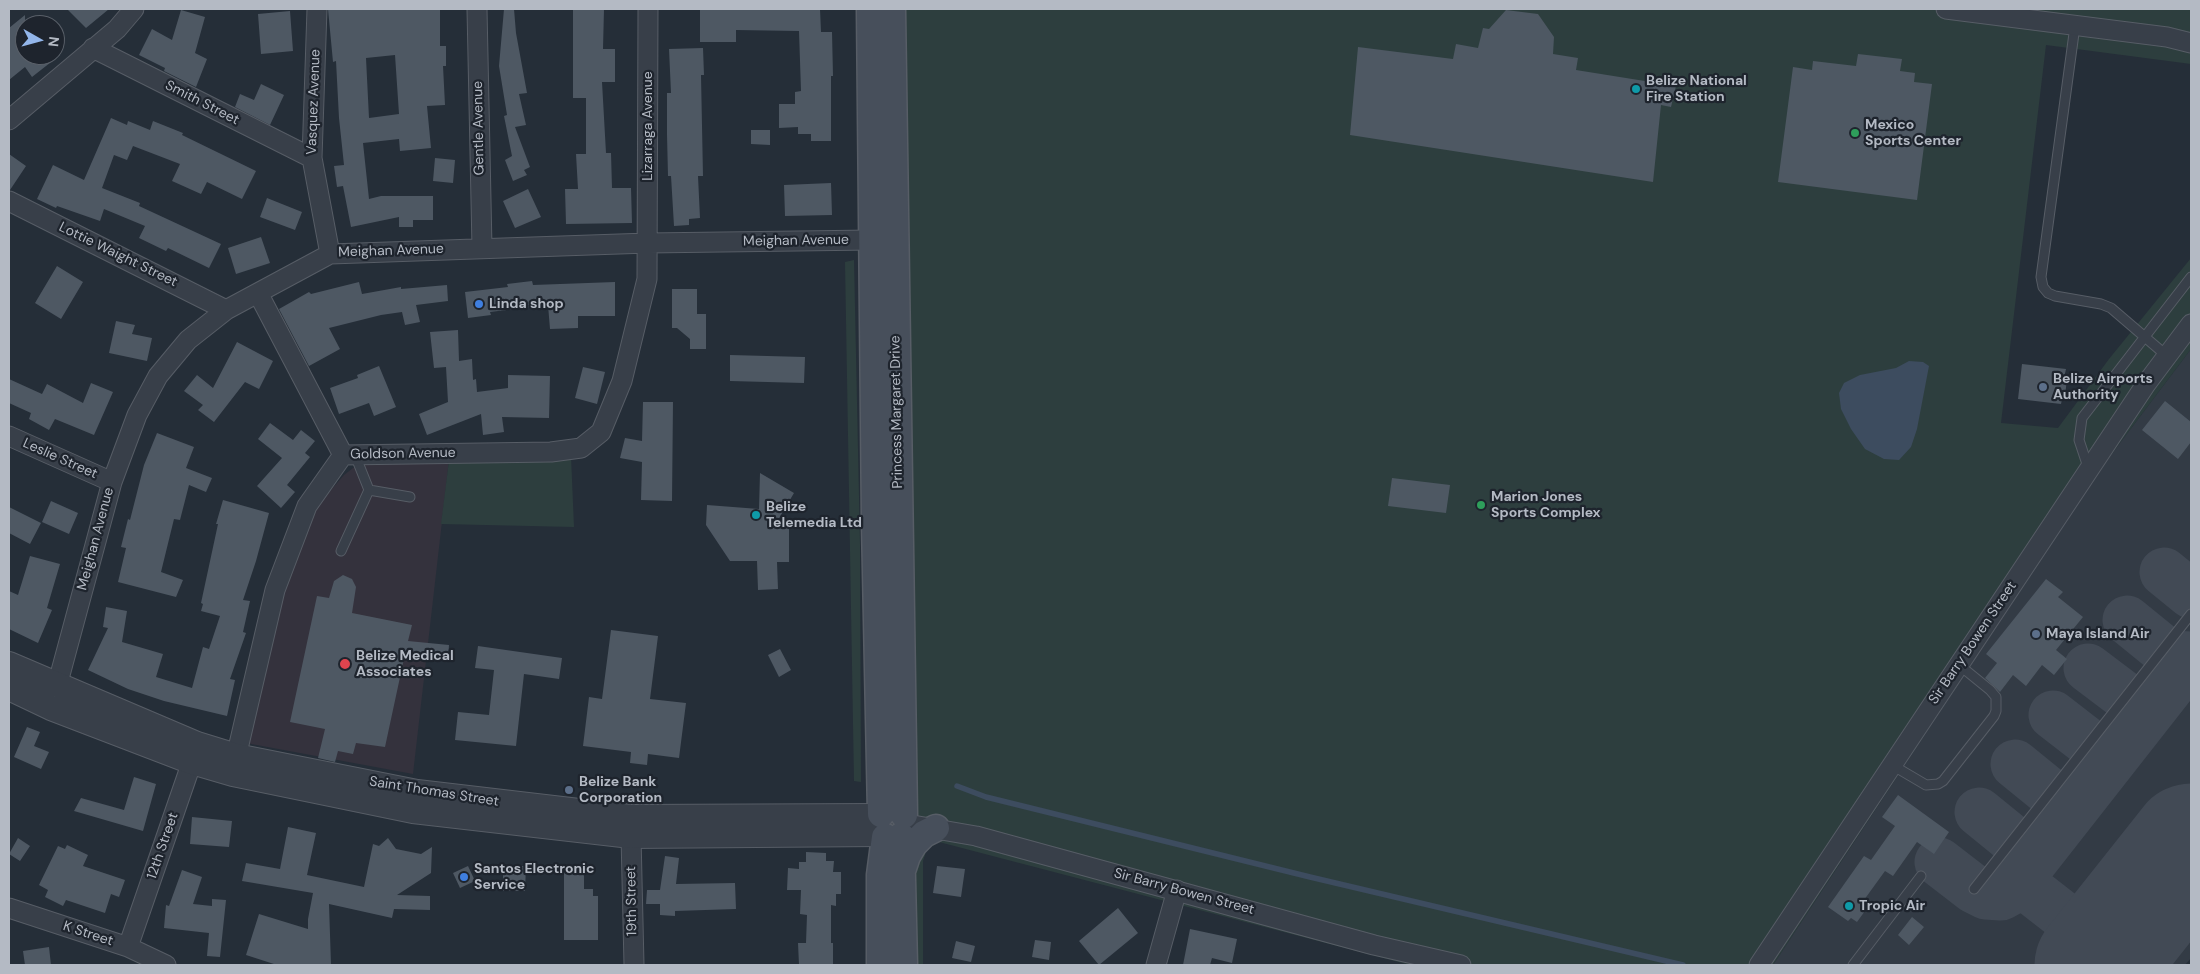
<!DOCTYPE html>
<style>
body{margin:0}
#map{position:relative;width:2200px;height:974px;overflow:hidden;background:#252e38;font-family:"DM Sans",sans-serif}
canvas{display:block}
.frame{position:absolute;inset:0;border:10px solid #b4bac4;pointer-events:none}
.north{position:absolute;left:15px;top:15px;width:50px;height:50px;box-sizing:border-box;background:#1e242d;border:1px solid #5a6069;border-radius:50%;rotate:97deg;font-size:14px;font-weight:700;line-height:20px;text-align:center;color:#b4bac4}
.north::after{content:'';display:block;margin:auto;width:18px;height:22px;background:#93b6ea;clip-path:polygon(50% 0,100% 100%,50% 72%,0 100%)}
</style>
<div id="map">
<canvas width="2200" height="974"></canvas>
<div class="frame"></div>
<div class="north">N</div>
</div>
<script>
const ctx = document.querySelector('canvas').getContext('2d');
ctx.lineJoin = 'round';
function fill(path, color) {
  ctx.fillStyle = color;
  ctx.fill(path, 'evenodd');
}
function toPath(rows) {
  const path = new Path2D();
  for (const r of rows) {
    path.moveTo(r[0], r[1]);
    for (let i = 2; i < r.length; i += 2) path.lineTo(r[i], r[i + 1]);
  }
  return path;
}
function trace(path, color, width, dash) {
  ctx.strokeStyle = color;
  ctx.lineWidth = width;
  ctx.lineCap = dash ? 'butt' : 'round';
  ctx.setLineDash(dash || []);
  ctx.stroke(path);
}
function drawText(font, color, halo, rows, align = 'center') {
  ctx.font = font + ' "DM Sans",sans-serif';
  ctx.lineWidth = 4.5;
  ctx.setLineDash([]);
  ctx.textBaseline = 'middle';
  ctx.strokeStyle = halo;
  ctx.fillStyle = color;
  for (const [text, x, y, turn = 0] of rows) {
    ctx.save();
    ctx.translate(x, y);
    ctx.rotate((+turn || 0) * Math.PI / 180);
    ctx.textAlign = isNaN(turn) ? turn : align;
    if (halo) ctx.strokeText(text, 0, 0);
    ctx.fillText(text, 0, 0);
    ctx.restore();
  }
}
fill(toPath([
 [450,452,413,774,246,743,282,585,317,506,344,475,366,458]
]), '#34323d');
fill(toPath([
 [2191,349,2191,958,2185,965,1773,965,2095,476]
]), '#333b45');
fill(toPath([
 [905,9,2191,9,2191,64,2046,45,2001,423,2058,428,2109,359,2191,258,2191,349,2095,476,1773,965,1410,965,939,842,927,849,923,861,923,965,912,965],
 [854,260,860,544,861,782,854,781,845,262],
 [450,452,571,456,574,527,441,524]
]), '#2d3e3e');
fill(toPath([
 [1909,361,1923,362,1929,366,1917,429,1911,447,1899,460,1884,459,1865,449,1851,429,1841,409,1839,393,1844,383,1860,375,1896,368]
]), '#3d4c5f');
trace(toPath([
 [957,786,986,797,1310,877,1683,965]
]), '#3d4c5f', 5.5);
trace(toPath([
 [2164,572,2191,594],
 [2127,620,2170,655,2191,656],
 [2088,668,2137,705,2145,705,2158,702],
 [2053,715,2102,753,2112,753,2120,749],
 [2015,764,2058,799,2070,801,2083,796],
 [1979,812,2022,847,2029,849,2045,844],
 [1939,862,1974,889,1986,895,2001,896,2010,891,2191,660],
 [2025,870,2025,878,2033,892,2092,938,2103,939,2119,934]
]), '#424a55', 49);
trace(toPath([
 [2095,965,2191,844]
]), '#424a55', 121);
fill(toPath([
 [67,9,109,9,86,28],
 [328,9,440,9,440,46,446,46,446,66,443,66,445,105,427,106,431,148,400,151,399,139,363,143,369,199,381,196,433,196,433,220,413,220,413,227,399,227,399,217,351,227,343,186,337,187,334,166,344,165,339,118,336,61,333,62],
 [395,55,399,114,369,118,366,58],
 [504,9,514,9,516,33,527,93,519,94,526,125,515,127,530,167,524,170,527,175,513,181,505,160,512,156,504,116,507,115,499,66],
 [573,9,604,9,603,49,615,49,615,82,602,82,606,153,611,153,612,188,631,188,632,223,566,224,565,189,578,189,576,154,586,154,586,98,573,98],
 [700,9,820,9,821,32,832,32,833,76,831,76,831,141,811,141,811,134,798,134,798,127,779,128,779,104,795,104,795,92,801,91,799,31,736,30,736,42,700,42],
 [181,10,205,17,195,53,207,59,196,87,164,71,165,68,139,55,152,29,172,40],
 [1506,10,1538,14,1554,37,1553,54,1578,58,1576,70,1676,86,1671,107,1661,105,1653,182,1350,135,1358,47,1453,59,1456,44,1478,48,1483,28,1489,29],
 [290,11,293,51,261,54,258,14],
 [25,15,25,55,60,55,32,77,25,67,9,80,9,28],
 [703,48,704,75,701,75,703,176,698,176,700,218,689,219,689,225,674,226,671,176,668,176,667,135,667,93,671,93,669,49],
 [1858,54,1902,59,1900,71,1915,73,1914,82,1932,84,1917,200,1778,182,1793,67,1812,70,1813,61,1856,66],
 [261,84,284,95,270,125,235,107,240,94,254,100],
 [111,118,127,125,128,121,150,130,153,121,183,133,182,135,256,171,242,199,207,182,201,194,172,181,180,164,133,146,127,160,114,155,102,188,140,203,139,206,221,244,209,268,168,248,166,251,139,238,145,226,104,209,100,221,57,206,56,208,37,199,53,165,84,180],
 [751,130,770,130,770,145,751,144],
 [9,154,26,166,10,190,9,190],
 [435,158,455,160,453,183,433,181],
 [831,183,832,215,785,216,784,185],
 [528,189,541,217,515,228,503,201],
 [267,198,302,212,295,230,260,217],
 [261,237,270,263,236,274,228,248],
 [57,266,83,282,61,319,35,303],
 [532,281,533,285,615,282,615,316,578,316,578,328,550,329,548,305,490,312,491,315,468,318,465,292,508,287,507,284],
 [359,282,362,294,401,287,401,289,447,285,448,301,416,305,420,322,405,325,402,312,381,315,329,328,340,349,309,366,279,309,309,292,311,294],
 [672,289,697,289,697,314,706,314,706,349,690,349,690,339,677,328,672,328],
 [116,321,135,325,132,334,152,338,147,361,109,353],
 [458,330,459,361,472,359,473,380,476,379,477,392,508,388,508,375,550,376,549,418,502,417,504,432,483,435,481,414,427,435,419,414,448,402,446,367,434,368,430,332],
 [237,342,273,361,259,389,245,382,214,422,198,410,203,405,184,391,197,375,213,388],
 [730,355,805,357,804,383,730,381],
 [2022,364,2066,369,2064,378,2067,379,2065,396,2063,395,2061,404,2018,399],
 [379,366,396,407,374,416,369,403,339,414,330,388,358,378,357,375],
 [583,367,605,372,597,404,575,398],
 [9,379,42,394,47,384,83,403,91,383,113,392,94,435,55,419,49,430,29,419,31,413,9,403],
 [2165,401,2191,422,2191,442,2178,459,2142,430],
 [643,402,673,402,672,501,641,500,642,462,620,458,625,438,642,441],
 [270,423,293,440,301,430,315,441,305,453,310,457,287,485,295,492,281,508,257,486,282,458,258,439],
 [157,433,194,447,186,468,212,478,206,492,189,485,180,520,174,519,161,572,183,580,176,597,118,582,126,548,121,547,128,519,130,520,144,465],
 [760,473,794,493,778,520,789,520,789,562,777,562,778,589,758,590,757,561,730,561,706,525,707,505,759,509],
 [1392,478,1450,485,1446,513,1388,506],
 [223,500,269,513,256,561,243,600,250,601,243,632,246,633,230,679,235,680,227,716,164,701,128,689,88,670,108,628,103,627,106,607,127,611,122,642,163,654,156,677,192,688,203,647,209,649,220,616,201,611,203,604,201,603,218,524,216,524],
 [51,501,78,513,69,534,42,522],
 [9,507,41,523,30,544,9,533],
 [30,556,60,564,47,608,52,610,38,643,9,629,9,591,18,595],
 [343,575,352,579,356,587,352,613,412,625,408,641,449,645,448,659,405,654,385,747,356,743,353,754,338,751,335,762,318,758,325,729,290,722,317,596,329,598,334,581],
 [2046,579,2063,592,2058,597,2083,617,2056,650,2067,659,2054,675,2042,665,2026,686,2013,675,2000,692,1985,678,1997,663,1986,654],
 [611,630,658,636,650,699,686,703,679,758,648,754,647,765,630,763,631,752,583,746,589,697,602,699],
 [478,646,562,658,559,679,524,674,516,746,455,740,458,712,489,715,494,670,475,668],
 [780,649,791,670,779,677,768,655],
 [27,727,40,732,34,746,49,752,41,769,14,757],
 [134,777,156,784,143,831,74,811,81,798,124,810],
 [1898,795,1949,832,1934,854,1917,842,1893,876,1885,871,1864,900,1870,904,1857,922,1851,918,1848,921,1828,907,1864,856,1871,860,1895,826,1882,817],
 [192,817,232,821,229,847,190,844],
 [288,827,316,833,307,875,364,887,373,844,379,846,388,838,396,849,421,854,432,847,431,873,397,895,430,896,430,910,394,909,392,918,329,904,331,965,277,965,246,955,259,914,308,929,308,919,313,893,242,881,246,863,280,869],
 [18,838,30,846,20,861,9,854],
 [67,845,88,855,83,866,125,880,119,897,111,894,105,913,66,900,63,906,45,897,48,890,39,885,58,846,65,849],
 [806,852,826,853,826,861,834,861,833,872,841,872,841,894,836,894,836,906,831,905,831,943,833,943,833,965,799,965,798,943,806,943,807,915,800,914,801,890,787,890,788,868,799,869,799,862,806,862],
 [665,856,679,858,676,884,735,883,736,909,675,911,675,916,660,915,660,904,646,904,647,890,660,890],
 [468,866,475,881,460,888,453,873],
 [503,866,526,866,525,891,503,891],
 [937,866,965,869,961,897,933,893],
 [182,870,202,877,193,904,212,906,212,899,226,900,220,957,207,956,209,933,164,928,166,905,169,906],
 [564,871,584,871,584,889,593,889,593,896,598,896,598,940,564,940],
 [1118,908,1138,933,1099,965,1079,941],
 [1912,917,1924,927,1909,945,1898,935],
 [1190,929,1237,939,1232,963,1212,958,1210,965,1183,965],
 [1035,940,1051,942,1049,960,1032,957],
 [956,941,975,946,971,962,952,958],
 [49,947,51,965,25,965,23,951]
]), '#4e5863');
const service = toPath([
 [2075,26,2041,277,2043,287,2048,293,2055,296,2101,304,2111,308,2167,356],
 [355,455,369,490,410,497],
 [2089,470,2079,440,2082,418,2191,277],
 [341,551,369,490],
 [1892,765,1926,785,1938,784,1943,781,1994,716,1996,711,1996,697,1990,690,1958,664],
 [1974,889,2191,614],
 [1853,965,1921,876]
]);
const minor = toPath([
 [317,9,312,158,330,254],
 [477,9,482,248],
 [1946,9,2167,37,2191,43],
 [93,48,312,158],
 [9,120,117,29,134,9],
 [9,201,226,310],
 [258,293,343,455],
 [9,436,112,482],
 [57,686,112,482,137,415,158,376,188,340,226,310,330,254,648,243,872,240],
 [233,770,275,590,307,506,343,455,551,452,581,448,601,432,622,381,647,279,648,9],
 [907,824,976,836,1374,945,1461,965],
 [631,836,634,965],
 [9,908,128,947,166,965],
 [128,947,196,750],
 [1156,965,1177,890],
 [1759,965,2146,384,2191,324]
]);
const tertiary = toPath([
 [9,664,197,744,236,756,417,792,630,817,879,816],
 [9,688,51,708,192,762,233,774,413,811,631,836,881,834]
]);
const secondary = toPath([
 [870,9,875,524,881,814],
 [892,9,904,815],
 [901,836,904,965],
 [903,868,907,856,914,844,924,834,936,828],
 [880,965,880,875,885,837]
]);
trace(service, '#575d66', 11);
trace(minor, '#575d66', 21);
trace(tertiary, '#575d66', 26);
trace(secondary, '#575d66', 29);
trace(service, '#383f49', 9);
trace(minor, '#383f49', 19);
trace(tertiary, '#383f49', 24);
trace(secondary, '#474f5b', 26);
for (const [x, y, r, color] of [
 [1636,89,5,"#0f9aa8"],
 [1855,133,5,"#2e9e5b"],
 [479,304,5,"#3f7fe0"],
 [2043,387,5,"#5c6f8a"],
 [1481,505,5,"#2e9e5b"],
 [756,515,5,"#0f9aa8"],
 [2036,634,5,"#5c6f8a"],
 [345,664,6,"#e0444e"],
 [569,790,5,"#5c6f8a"],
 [464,877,5,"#3f7fe0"],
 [1849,906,5,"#0f9aa8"]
]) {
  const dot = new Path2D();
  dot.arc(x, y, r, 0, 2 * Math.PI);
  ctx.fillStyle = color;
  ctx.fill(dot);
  trace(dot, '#1e242d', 2);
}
drawText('bold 14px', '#b4bac4', '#1e242d', [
 ["Belize National",1646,81],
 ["Fire Station",1646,97],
 ["Mexico",1865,125],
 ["Sports Center",1865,141],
 ["Linda shop",489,304],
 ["Belize Airports",2053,379],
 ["Authority",2053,395],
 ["Marion Jones",1491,497],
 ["Sports Complex",1491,513],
 ["Belize",766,507],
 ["Telemedia Ltd",766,523],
 ["Maya Island Air",2046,634],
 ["Belize Medical",356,656],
 ["Associates",356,672],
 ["Belize Bank",579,782],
 ["Corporation",579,798],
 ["Santos Electronic",474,869],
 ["Service",474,885],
 ["Tropic Air",1859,906]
], 'left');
drawText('14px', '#b4bac4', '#1e242d', [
 ["Vasquez Avenue",314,102,-88],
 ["Smith Street",202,103,27],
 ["Lizarraga Avenue",648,126,-90],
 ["Gentle Avenue",479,128,-91],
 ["Meighan Avenue",796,241,-1],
 ["Meighan Avenue",391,251,-2],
 ["Lottie Waight Street",118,255,26],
 ["Princess Margaret Drive",897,412,-91],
 ["Goldson Avenue",403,454,-1],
 ["Leslie Street",60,459,24],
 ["Meighan Avenue",96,539,-75],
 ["Sir Barry Bowen Street",1973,643,-56],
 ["Saint Thomas Street",434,792,9],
 ["12th Street",163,846,-71],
 ["Sir Barry Bowen Street",1184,892,15],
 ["19th Street",632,901,-91],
 ["K Street",88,934,18]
]);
</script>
